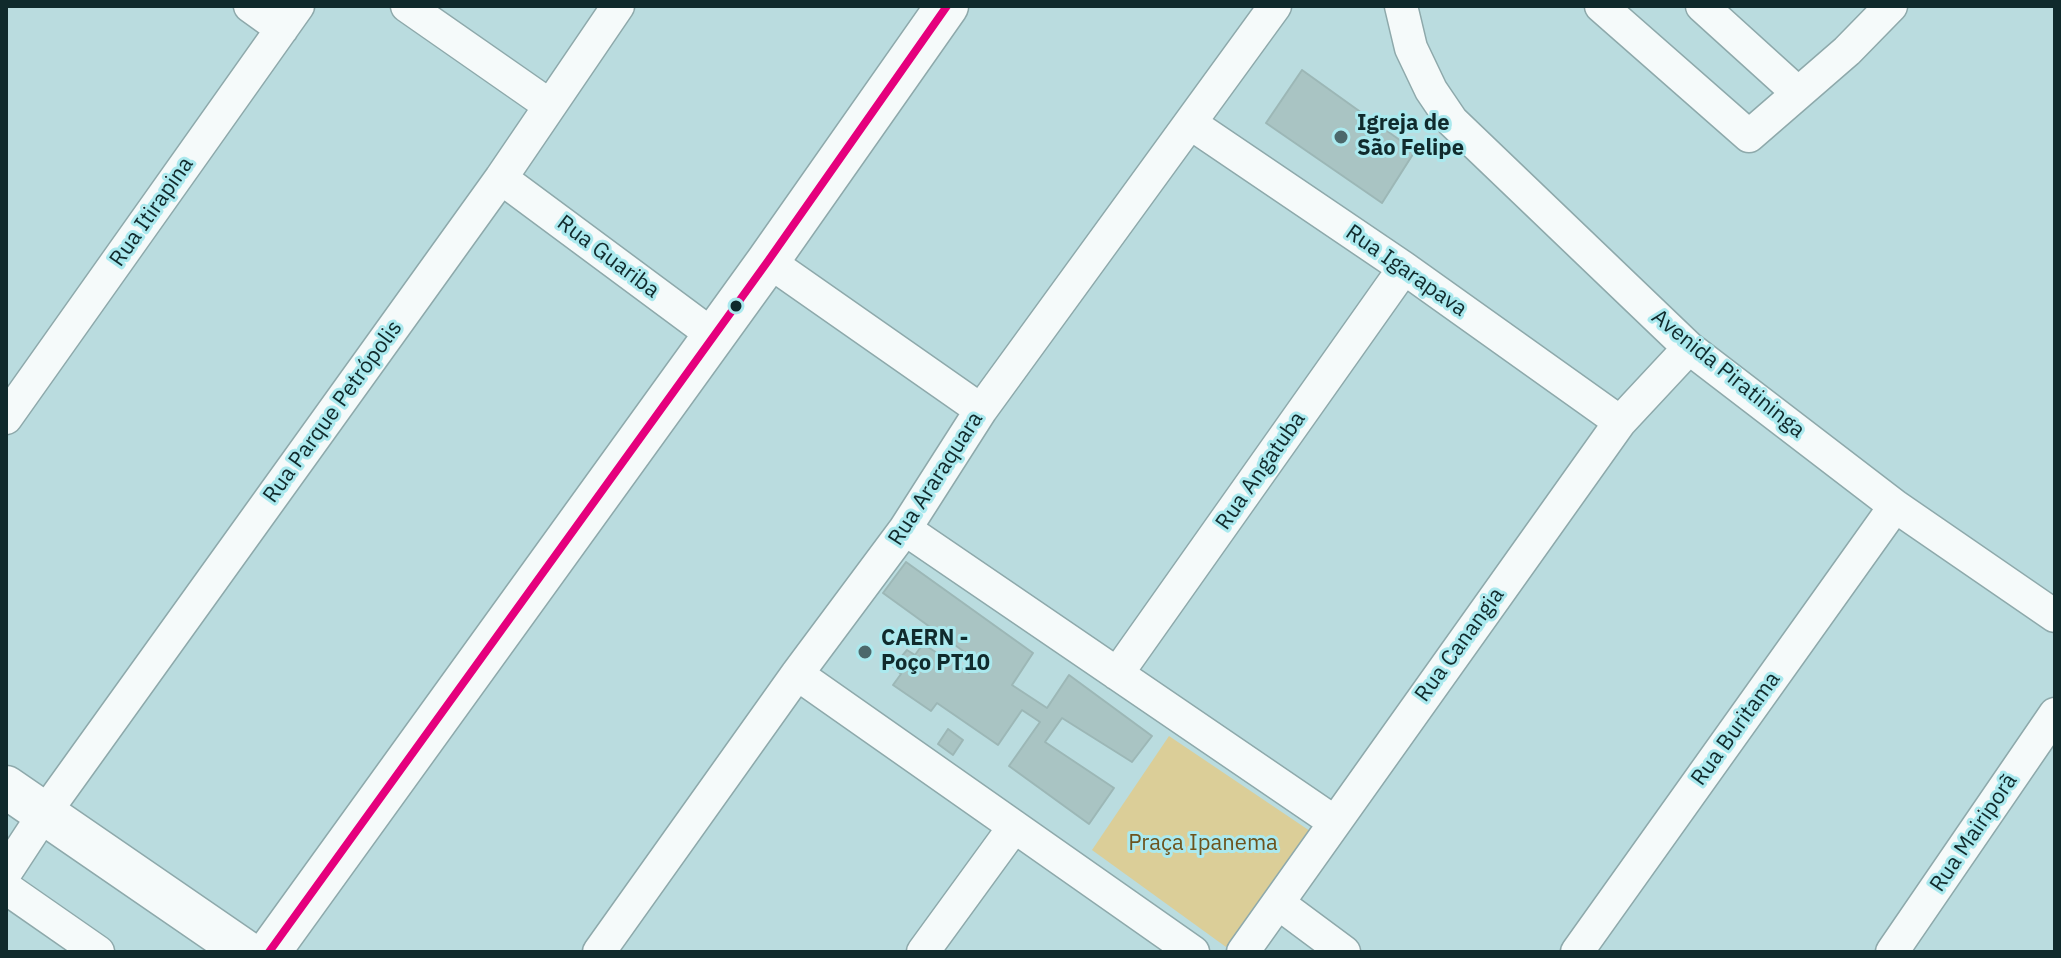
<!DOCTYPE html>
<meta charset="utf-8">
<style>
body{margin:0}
#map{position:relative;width:2061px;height:958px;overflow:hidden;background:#badcdf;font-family:"IBM Plex Sans",sans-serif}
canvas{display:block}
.frame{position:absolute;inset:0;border:8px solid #102a2c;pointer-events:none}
</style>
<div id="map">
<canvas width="2061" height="958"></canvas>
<div class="frame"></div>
</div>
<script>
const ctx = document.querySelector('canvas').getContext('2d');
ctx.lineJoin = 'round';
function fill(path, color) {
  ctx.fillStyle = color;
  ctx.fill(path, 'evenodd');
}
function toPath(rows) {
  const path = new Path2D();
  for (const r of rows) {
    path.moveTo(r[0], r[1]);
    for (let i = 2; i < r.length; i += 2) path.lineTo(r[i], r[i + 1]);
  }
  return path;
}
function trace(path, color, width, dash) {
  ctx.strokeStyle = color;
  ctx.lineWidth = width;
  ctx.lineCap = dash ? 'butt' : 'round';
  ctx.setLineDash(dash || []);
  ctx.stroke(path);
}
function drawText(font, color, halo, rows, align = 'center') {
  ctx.font = font + ' "IBM Plex Sans",sans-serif';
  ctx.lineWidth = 6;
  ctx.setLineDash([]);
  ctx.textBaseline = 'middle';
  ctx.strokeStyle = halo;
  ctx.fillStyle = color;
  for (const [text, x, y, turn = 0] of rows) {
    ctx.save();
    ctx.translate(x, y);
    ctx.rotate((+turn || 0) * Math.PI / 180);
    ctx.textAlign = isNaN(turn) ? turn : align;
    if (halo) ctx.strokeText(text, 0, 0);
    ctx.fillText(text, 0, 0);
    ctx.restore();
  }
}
fill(toPath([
 [1169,736,1310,831,1226,947,1092,850]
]), '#dbce98');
const building = toPath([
 [1302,70,1415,151,1382,203,1266,123,1302,70],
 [906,562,1033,653,1012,685,1047,708,1069,675,1152,736,1132,762,1062,718,1045,742,1114,788,1089,824,1009,766,1040,722,1022,710,998,745,937,703,931,711,893,685,901,674,893,667,907,650,915,655,923,644,969,673,977,661,883,593,906,562],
 [948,729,963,740,953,755,938,744,948,729]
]);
fill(building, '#a9c4c3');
trace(building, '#9cb7b6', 2);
const minor = toPath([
 [250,6,282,29],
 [407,6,549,105],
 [1401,6,1411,48,1431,90,1452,121,1689,348,1895,506,2055,616],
 [1601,6,1749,136,1847,51,1891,6],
 [1702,6,1798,93],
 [1190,123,1404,268,1620,422],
 [501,178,714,336],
 [768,261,981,410],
 [6,418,298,6],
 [905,529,1333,821],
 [797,674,1193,952],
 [1117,674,1404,268],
 [6,872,44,814,501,178,618,6],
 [6,888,98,952],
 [1278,903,1344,952],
 [599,952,797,674,905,529,981,410,1275,6],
 [923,952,1014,827],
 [1243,952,1620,422,1689,348],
 [1577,952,1895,506],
 [1892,952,2055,714]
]);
const tertiary = toPath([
 [6,787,246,952],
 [269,952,768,261,947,6]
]);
trace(minor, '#8ea9ab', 35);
trace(tertiary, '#8ea9ab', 45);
trace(minor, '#f5fafa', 32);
trace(tertiary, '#f5fafa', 42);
trace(toPath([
 [269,952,768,261,947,6]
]), '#e5007d', 8);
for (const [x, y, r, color] of [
 [1341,137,8,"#4c686b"],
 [736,306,7,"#102a2c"],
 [865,652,8,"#4c686b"]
]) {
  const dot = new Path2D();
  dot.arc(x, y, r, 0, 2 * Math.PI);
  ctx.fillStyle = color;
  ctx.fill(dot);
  trace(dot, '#abe9ee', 3);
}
drawText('bold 22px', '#102a2c', '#abe9ee', [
 ["Igreja de",1357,124],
 ["São Felipe",1357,149],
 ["CAERN -",881,639],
 ["Poço PT10",881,664]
], 'left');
drawText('22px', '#102a2c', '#abe9ee', [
 ["Rua Itirapina",152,212,-55],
 ["Rua Guariba",608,257,37],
 ["Rua Igarapava",1406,271,35],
 ["Avenida Piratininga",1728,374,39],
 ["Rua Parque Petrópolis",333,412,-54],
 ["Rua Angatuba",1261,471,-55],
 ["Rua Araraquara",936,479,-57],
 ["Rua Canangia",1460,645,-54],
 ["Rua Buritama",1736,729,-54],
 ["Rua Mairiporã",1974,833,-56]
]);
drawText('22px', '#6d531d', '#abe9ee', [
 ["Praça Ipanema",1203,844]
]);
</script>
